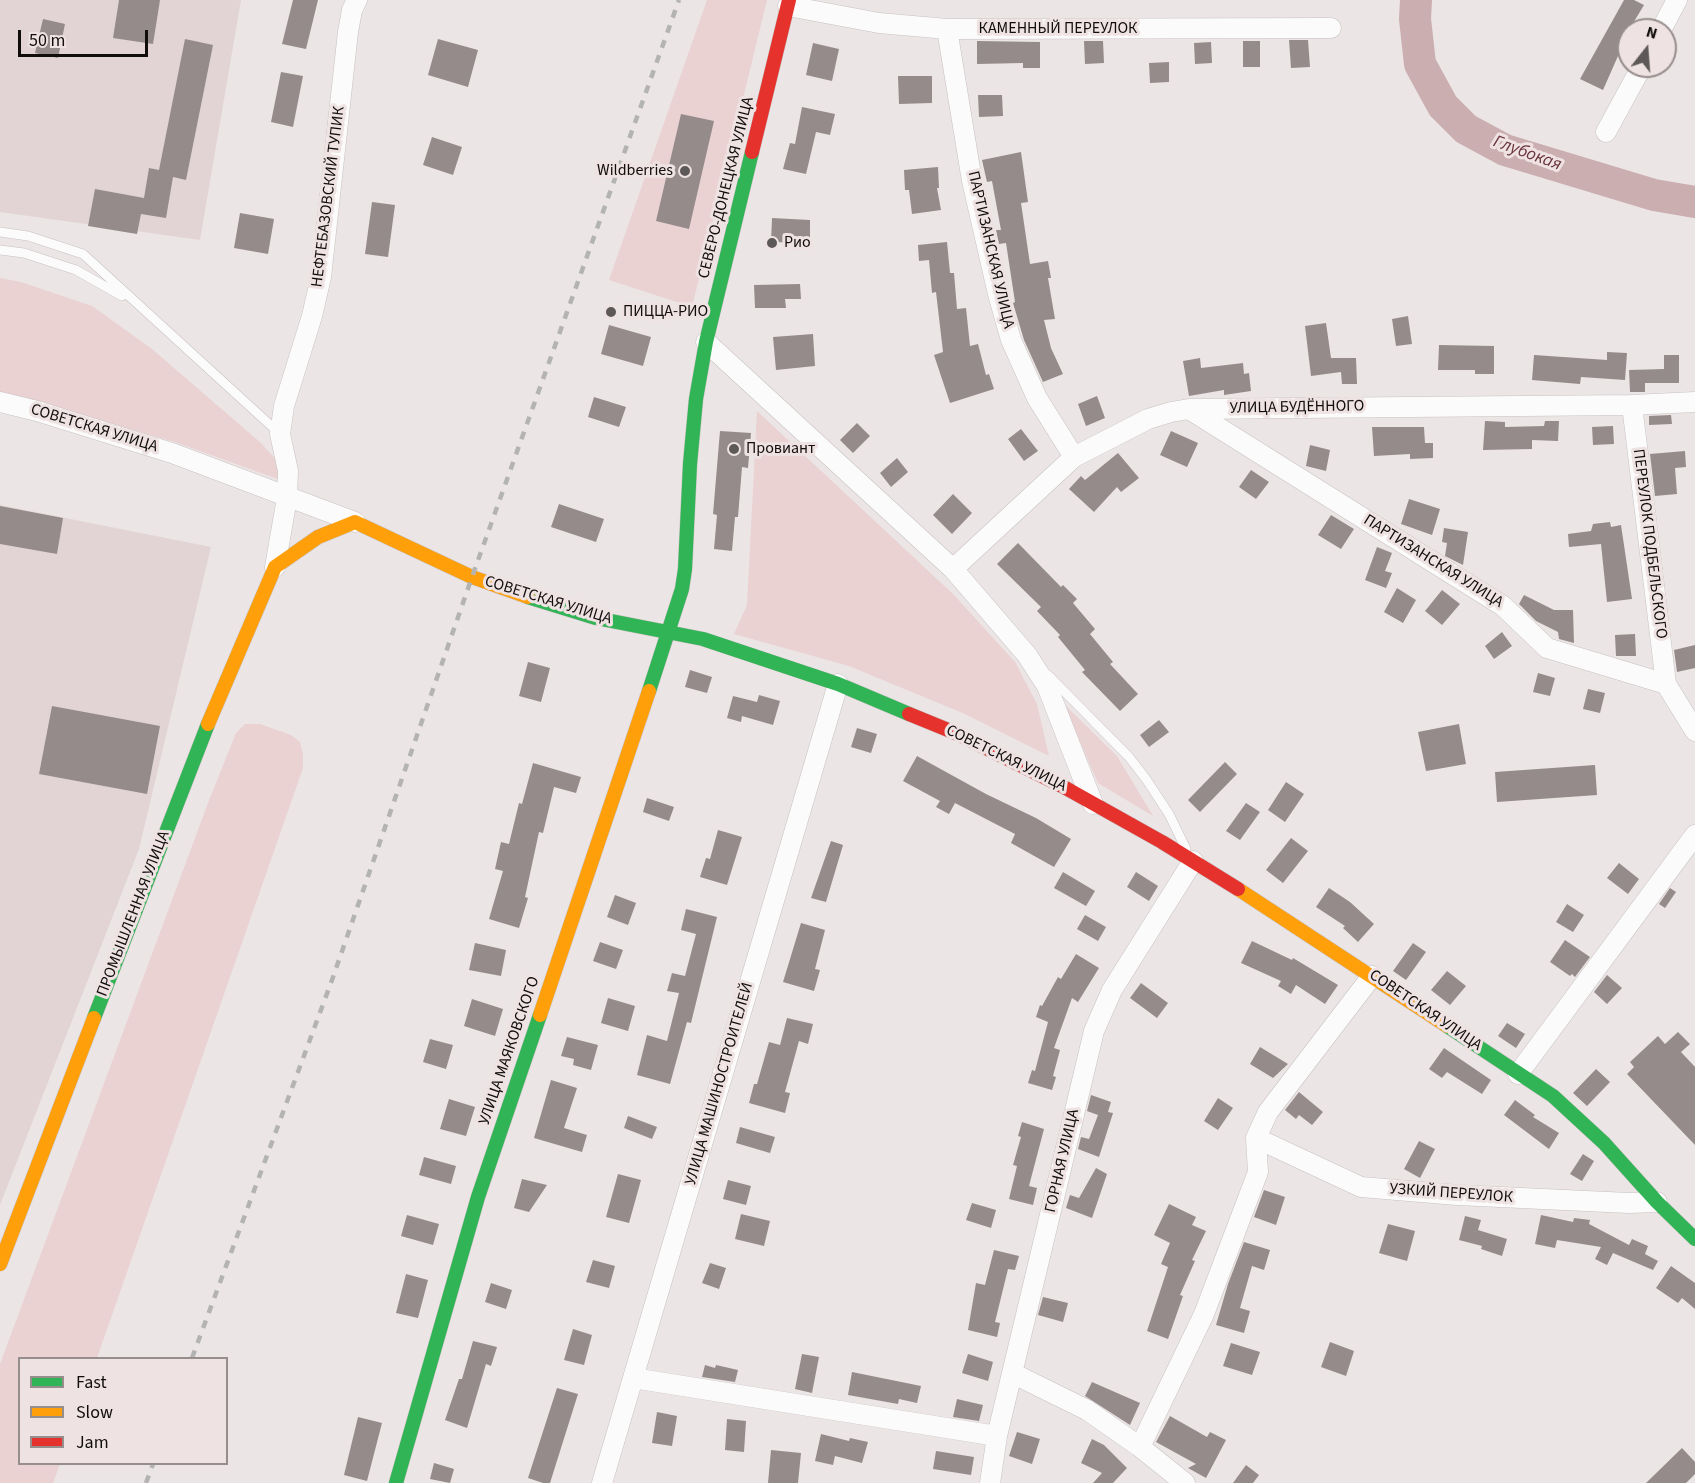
<!DOCTYPE html>
<meta charset="utf-8">
<style>
body{margin:0}
#map{position:relative;width:1695px;height:1483px;overflow:hidden;background:#ece5e5;font-family:"Source Sans 3",sans-serif}
canvas{display:block}
.legend{position:absolute;left:18px;top:1357px;width:210px;height:108px;box-sizing:border-box;background:#efe2e2;border:2px solid #968d8d;margin:0;padding:8px 10px;list-style:none;font-size:18px;color:#110d0d}
.legend li{display:flex;align-items:center;gap:12px;height:30px}
.legend b{width:30px;border:2px solid #968d8d}
.north{position:absolute;left:1617px;top:18px;width:60px;height:60px;box-sizing:border-box;background:#efe2e2;border:2px solid #968d8d;border-radius:50%;rotate:17deg;font-size:16px;font-weight:700;line-height:24px;text-align:center;color:#110d0d}
.north::after{content:'';display:block;margin:auto;width:21px;height:27px;background:#5e5959;clip-path:polygon(50% 0,100% 100%,50% 72%,0 100%)}
.scale{position:absolute;left:18px;top:30px;width:130px;height:27px;box-sizing:border-box;border:3px solid #110d0d;border-top:0;padding-left:8px;font-size:18px;line-height:21px;white-space:nowrap;color:#110d0d;-webkit-text-stroke:4px #efe2e2;paint-order:stroke}
</style>
<div id="map">
<canvas width="1695" height="1483"></canvas>
<ul class="legend">
<li><b style="height:8px;background:#30b455"></b>Fast</li>
<li><b style="height:8px;background:#ff9f0a"></b>Slow</li>
<li><b style="height:8px;background:#e5322d"></b>Jam</li>
</ul>
<div class="north">N</div>
<div class="scale">50 m</div>
</div>
<script>
const ctx = document.querySelector('canvas').getContext('2d');
ctx.lineJoin = 'round';
function fill(path, color) {
  ctx.fillStyle = color;
  ctx.fill(path, 'evenodd');
}
function toPath(rows) {
  const path = new Path2D();
  for (const r of rows) {
    path.moveTo(r[0], r[1]);
    for (let i = 2; i < r.length; i += 2) path.lineTo(r[i], r[i + 1]);
  }
  return path;
}
function trace(path, color, width, dash) {
  ctx.strokeStyle = color;
  ctx.lineWidth = width;
  ctx.lineCap = dash ? 'butt' : 'round';
  ctx.setLineDash(dash || []);
  ctx.stroke(path);
}
function drawText(font, color, halo, rows, align = 'center') {
  ctx.font = font + ' "Source Sans 3",sans-serif';
  ctx.lineWidth = 6;
  ctx.setLineDash([]);
  ctx.textBaseline = 'middle';
  ctx.strokeStyle = halo;
  ctx.fillStyle = color;
  for (const [text, x, y, turn = 0] of rows) {
    ctx.save();
    ctx.translate(x, y);
    ctx.rotate((+turn || 0) * Math.PI / 180);
    ctx.textAlign = isNaN(turn) ? turn : align;
    if (halo) ctx.strokeText(text, 0, 0);
    ctx.fillText(text, 0, 0);
    ctx.restore();
  }
}
fill(toPath([
 [0,0,241,0,200,240,0,212],
 [0,505,211,547,139,849,0,1205]
]), '#e2d4d4');
fill(toPath([
 [707,0,767,0,692,307,609,280],
 [0,278,21,282,92,306,152,349,261,443,300,487,175,442,20,398,0,394],
 [757,411,954,595,1015,662,1037,704,1049,756,965,714,849,666,734,634,747,605],
 [1063,703,1117,756,1153,816,1098,783],
 [245,724,260,724,291,735,300,742,303,754,303,768,97,1358,20,1358,20,1464,60,1464,53,1483,0,1483,0,1364,208,803,236,733]
]), '#ead1d2');
trace(toPath([
 [1416,0,1415,19,1420,64,1443,106,1466,129,1505,150,1654,195,1695,202]
]), '#cbaeaf', 32);
fill(toPath([
 [119,0,160,0,153,44,113,38],
 [293,0,318,0,306,49,282,44],
 [1624,0,1634,0,1644,5,1629,30,1629,46,1623,58,1618,56,1603,90,1580,79],
 [43,19,65,24,58,58,35,53],
 [185,39,213,45,186,180,173,177,166,218,141,214,137,234,88,226,95,189,144,198,149,168,159,170],
 [438,39,478,50,468,87,428,75],
 [1289,40,1308,40,1310,67,1291,68],
 [977,41,1040,42,1040,68,1023,68,1023,63,977,64],
 [1084,41,1103,41,1104,63,1085,64],
 [1243,41,1260,41,1260,67,1243,67],
 [1211,42,1212,63,1195,64,1194,43],
 [813,43,839,49,832,81,806,75],
 [1169,62,1169,82,1150,83,1149,63],
 [281,72,303,76,293,127,271,122],
 [898,76,932,76,932,103,899,104],
 [978,95,1002,95,1003,116,979,117],
 [802,107,835,114,830,135,816,132,806,174,783,169,790,143,795,144],
 [681,114,714,121,689,229,656,221],
 [432,137,462,147,453,175,423,165],
 [1021,152,1028,202,1021,203,1030,264,1048,261,1051,278,1048,278,1055,319,1044,320,1051,348,1063,374,1043,382,1024,340,1013,303,1015,302,1006,243,999,244,996,230,1001,230,992,181,987,182,982,160],
 [938,167,939,188,937,188,941,210,912,214,909,190,905,190,904,170],
 [372,202,395,205,388,257,365,254],
 [240,213,274,219,268,254,234,248],
 [772,218,810,220,810,243,771,242],
 [947,242,950,273,954,273,957,309,966,308,970,346,978,344,986,375,989,374,994,389,950,403,934,355,943,352,936,292,932,293,929,260,919,261,918,245],
 [800,284,801,299,785,299,786,308,755,308,754,285],
 [1408,316,1412,344,1396,346,1392,319],
 [1326,323,1331,358,1356,358,1357,384,1342,384,1341,372,1311,376,1305,326],
 [609,325,651,337,643,366,601,354],
 [813,334,815,366,776,370,773,337],
 [1439,345,1494,346,1494,374,1475,374,1475,370,1438,370],
 [1607,352,1627,353,1625,380,1581,377,1580,384,1532,380,1534,355,1607,360],
 [1664,355,1679,355,1679,383,1645,383,1645,392,1630,392,1629,370,1664,369],
 [1200,358,1201,368,1243,363,1244,374,1249,373,1251,391,1224,395,1224,390,1189,396,1183,361],
 [1097,396,1105,418,1086,426,1078,404],
 [594,397,626,407,619,427,588,417],
 [1671,415,1672,424,1649,425,1649,416],
 [1485,421,1505,422,1505,427,1544,426,1545,421,1559,421,1558,441,1532,440,1532,449,1483,450],
 [857,423,870,436,853,453,840,440],
 [1613,426,1614,444,1593,445,1592,427],
 [1372,427,1424,427,1425,443,1433,443,1433,458,1410,459,1410,454,1374,456],
 [1021,429,1038,451,1024,461,1008,439],
 [720,431,751,433,748,468,742,467,738,517,735,517,732,551,714,549,717,515,713,514],
 [1171,431,1198,443,1187,467,1160,455],
 [1310,445,1330,450,1326,471,1306,466],
 [1685,451,1686,467,1675,468,1677,494,1655,496,1650,454],
 [1118,453,1139,478,1121,492,1117,487,1094,512,1069,489,1081,476,1085,480],
 [897,458,908,472,891,487,880,473],
 [1251,470,1269,482,1256,499,1239,487],
 [953,494,972,513,952,534,933,515],
 [1409,499,1440,509,1432,535,1401,524],
 [559,504,604,519,596,542,551,527],
 [0,506,63,518,57,554,0,544],
 [1331,515,1354,529,1341,549,1318,535],
 [1610,522,1611,527,1621,525,1632,599,1607,602,1601,544,1569,547,1568,534,1591,531,1593,524],
 [1444,528,1468,532,1463,565,1445,556,1447,543,1442,542],
 [1018,543,1061,587,1063,585,1077,599,1073,603,1095,629,1090,634,1113,662,1110,664,1138,694,1120,711,1082,672,1085,670,1058,637,1060,635,1037,611,1041,607,997,564],
 [1377,547,1392,553,1385,571,1392,573,1386,588,1365,580],
 [1397,588,1416,600,1403,623,1384,612],
 [1442,590,1460,604,1442,625,1425,611],
 [1524,595,1554,610,1573,610,1574,643,1559,639,1558,632,1536,621,1519,604],
 [1502,632,1512,646,1494,659,1485,646],
 [1635,634,1636,656,1616,656,1615,635],
 [1695,645,1695,668,1677,672,1674,650],
 [528,662,550,668,541,702,519,696],
 [690,670,712,677,707,693,685,687],
 [1538,673,1555,678,1550,696,1533,692],
 [1588,689,1605,693,1600,713,1583,709],
 [759,695,780,701,773,725,742,716,741,722,727,718,733,696,757,702],
 [52,706,160,726,147,794,39,774],
 [1159,720,1169,732,1149,747,1140,735],
 [1459,724,1466,764,1426,771,1418,732],
 [857,728,877,734,871,753,851,747],
 [917,756,986,794,1036,818,1071,839,1054,867,1011,843,1015,834,955,803,949,814,936,807,940,801,903,781],
 [1225,762,1237,774,1200,812,1188,800],
 [533,763,581,777,576,793,554,787,543,833,539,832,525,897,528,898,519,928,489,919,503,871,495,869,501,842,509,844,519,803,522,804],
 [1595,765,1597,795,1497,802,1495,772],
 [1286,782,1304,794,1285,822,1268,810],
 [647,798,674,807,669,821,643,812],
 [1246,803,1260,812,1240,840,1226,831],
 [718,830,742,837,727,885,700,877,706,858,710,859],
 [1291,838,1308,851,1283,883,1266,870],
 [831,841,843,845,826,902,811,898],
 [1619,863,1639,879,1628,894,1607,878],
 [1063,872,1095,891,1086,906,1054,888],
 [1136,872,1158,886,1149,901,1127,887],
 [1329,888,1350,902,1374,924,1358,942,1343,928,1345,926,1316,907],
 [1670,888,1676,892,1665,908,1659,904],
 [615,895,636,903,628,925,607,917],
 [1567,904,1584,915,1573,932,1556,922],
 [686,909,717,917,691,1023,687,1022,670,1084,637,1075,647,1035,667,1041,679,993,667,991,672,973,685,976,696,934,681,930],
 [1085,915,1106,927,1098,941,1077,929],
 [801,923,825,930,815,969,820,970,814,991,783,982],
 [1565,940,1590,957,1575,977,1572,974,1570,976,1550,962],
 [1252,941,1292,960,1293,958,1338,985,1325,1004,1296,985,1291,994,1278,986,1281,981,1241,963],
 [600,942,623,950,616,969,593,961],
 [475,943,506,950,501,976,469,970],
 [1413,943,1426,952,1406,980,1393,971],
 [1076,954,1099,968,1078,1002,1072,998,1054,1048,1060,1050,1053,1076,1056,1077,1052,1090,1028,1083,1032,1070,1035,1071,1048,1022,1036,1017,1040,1005,1042,1006,1058,977,1061,979],
 [1447,971,1466,986,1450,1005,1431,990],
 [1607,975,1622,988,1607,1004,1594,992],
 [1141,983,1168,1003,1157,1018,1130,998],
 [608,998,635,1006,628,1031,601,1023],
 [472,999,503,1009,495,1036,464,1026],
 [787,1018,813,1024,808,1044,799,1041,785,1092,790,1093,785,1113,749,1103,754,1084,757,1084,769,1042,780,1045],
 [1507,1023,1525,1034,1516,1048,1498,1036],
 [1678,1032,1690,1044,1681,1052,1695,1067,1695,1145,1627,1074,1634,1067,1630,1062,1658,1036,1665,1044],
 [567,1037,598,1045,591,1070,573,1065,574,1059,561,1056],
 [430,1039,453,1045,446,1069,423,1062],
 [1260,1047,1288,1064,1273,1078,1250,1064],
 [1444,1048,1491,1080,1482,1094,1447,1072,1442,1078,1429,1069],
 [1596,1069,1610,1082,1587,1106,1573,1093],
 [551,1080,577,1088,564,1128,587,1135,582,1152,534,1138],
 [1299,1092,1323,1112,1312,1125,1299,1115,1296,1119,1285,1110],
 [1091,1095,1111,1102,1108,1112,1113,1113,1099,1157,1078,1149,1081,1137,1089,1139,1098,1115,1087,1111],
 [1218,1098,1233,1108,1218,1130,1204,1121],
 [449,1099,475,1107,466,1136,440,1129],
 [1515,1100,1535,1115,1533,1117,1559,1133,1549,1149,1504,1115],
 [628,1116,657,1127,652,1139,624,1128],
 [1022,1122,1044,1129,1029,1186,1037,1188,1033,1205,1009,1199,1017,1166,1013,1165,1021,1137,1018,1136],
 [740,1127,775,1137,770,1153,736,1143],
 [1419,1141,1435,1149,1420,1178,1404,1169],
 [1583,1154,1594,1161,1582,1181,1570,1174],
 [424,1157,456,1166,451,1184,419,1175],
 [1096,1168,1107,1174,1092,1218,1066,1208,1070,1195,1079,1198],
 [618,1174,641,1180,629,1223,606,1217],
 [522,1179,547,1185,529,1212,514,1208],
 [728,1180,751,1186,746,1205,723,1199],
 [1264,1190,1285,1197,1276,1225,1254,1217],
 [972,1203,996,1210,991,1228,966,1220],
 [1169,1204,1196,1217,1192,1225,1206,1231,1192,1260,1195,1261,1180,1295,1183,1296,1168,1339,1147,1331,1168,1267,1161,1264,1170,1243,1154,1235],
 [741,1214,770,1221,764,1246,735,1239],
 [407,1215,439,1224,433,1245,401,1236],
 [1541,1215,1573,1222,1574,1218,1590,1220,1589,1224,1629,1245,1632,1239,1648,1246,1645,1254,1658,1261,1653,1270,1613,1253,1607,1265,1595,1259,1601,1247,1557,1240,1555,1248,1535,1244],
 [1465,1216,1481,1220,1478,1230,1507,1239,1502,1256,1481,1249,1482,1246,1459,1240],
 [1388,1224,1415,1231,1407,1261,1379,1253],
 [1244,1242,1270,1250,1264,1270,1252,1266,1240,1308,1250,1311,1244,1333,1216,1325,1228,1284],
 [994,1250,1019,1256,1015,1270,1008,1269,995,1322,1000,1323,997,1337,968,1330,976,1283,985,1285],
 [593,1260,615,1266,609,1288,586,1282],
 [710,1263,726,1268,719,1289,702,1283],
 [1671,1266,1695,1283,1695,1309,1682,1298,1678,1303,1656,1288],
 [406,1274,428,1280,418,1318,396,1313],
 [491,1283,512,1290,506,1309,485,1302],
 [1043,1297,1068,1303,1063,1322,1038,1315],
 [573,1329,592,1335,584,1365,564,1360],
 [473,1341,497,1347,491,1366,486,1364,467,1428,445,1420,459,1379,462,1379],
 [1330,1342,1354,1351,1346,1376,1321,1367],
 [1231,1343,1260,1352,1252,1375,1223,1366],
 [802,1354,819,1357,812,1393,795,1389],
 [968,1354,993,1362,988,1381,962,1373],
 [705,1365,715,1368,716,1365,738,1370,735,1382,702,1377],
 [852,1372,921,1386,917,1403,899,1399,898,1404,848,1395],
 [1092,1382,1140,1403,1130,1425,1085,1396],
 [557,1388,578,1394,550,1483,543,1483,528,1478],
 [957,1399,983,1405,979,1421,953,1417],
 [657,1412,677,1416,672,1446,652,1443],
 [1170,1416,1207,1437,1210,1432,1226,1440,1206,1478,1188,1468,1196,1464,1156,1442],
 [358,1417,382,1423,367,1481,344,1475],
 [727,1419,746,1421,744,1452,725,1450],
 [1017,1432,1040,1439,1032,1464,1009,1456],
 [821,1434,849,1441,850,1438,868,1442,862,1463,835,1456,833,1465,815,1461],
 [1092,1439,1104,1445,1127,1468,1113,1483,1093,1483,1102,1473,1081,1463],
 [1682,1448,1695,1462,1695,1474,1686,1483,1646,1483],
 [771,1450,801,1453,798,1483,768,1483],
 [936,1451,974,1457,971,1475,933,1469],
 [434,1463,454,1469,450,1483,430,1479],
 [1246,1465,1259,1475,1253,1483,1233,1483]
]), '#958b8b');
const lane = toPath([
 [0,232,28,236,83,254,279,433],
 [0,250,24,253,76,270,122,296],
 [1048,675,1129,757,1146,779,1169,814,1186,849]
]);
const street = toPath([
 [788,6,879,23,947,29,1331,28],
 [947,29,972,181,998,294,1011,340,1037,398,1074,457],
 [1661,30,1677,0],
 [1606,132,1642,66],
 [706,342,953,569,1027,655,1047,686,1093,804],
 [0,402,37,411,172,453,355,522],
 [1632,405,1666,684],
 [1189,409,1503,606,1547,648,1666,684,1695,731],
 [275,567,287,498,288,471,280,434,284,406,312,316,321,277,348,32,352,10,357,0],
 [953,569,1074,457,1148,419,1171,412,1189,409,1632,405,1695,402],
 [1518,1074,1695,835],
 [1256,1138,1361,1187,1457,1195,1629,1203,1657,1202],
 [1012,1373,1087,1410,1140,1447,1185,1483],
 [633,1378,997,1436],
 [1140,1447,1204,1314,1258,1172,1256,1138,1268,1112,1372,976],
 [602,1483,838,684],
 [990,1483,997,1436,1094,1031,1112,990,1193,861]
]);
const fast = toPath([
 [528,597,596,618,703,639,838,684,909,714],
 [649,691,682,589,685,569,690,464,696,399,706,342,752,152],
 [94,1018,208,724],
 [1447,1026,1553,1096,1604,1143,1657,1202,1695,1239],
 [396,1483,478,1197,540,1015]
]);
const slow = toPath([
 [208,724,275,567,318,537,355,522,472,577,528,597],
 [1238,889,1447,1026],
 [540,1015,649,691],
 [0,1264,94,1018]
]);
const jam = toPath([
 [752,152,789,0],
 [909,714,958,734,1062,786,1162,842,1238,889]
]);
trace(lane, '#c7c1c1', 10);
trace(street, '#c7c1c1', 21);
trace(fast, '#c7c1c1', 15);
trace(slow, '#c7c1c1', 15);
trace(jam, '#c7c1c1', 15);
trace(lane, '#fcfbfb', 9);
trace(street, '#fcfbfb', 20);
trace(fast, '#30b455', 14);
trace(slow, '#ff9f0a', 14);
trace(jam, '#e5322d', 14);
trace(toPath([
 [192,1358,332,980,472,577,679,0],
 [146,1483,153,1464]
]), '#b4b3b3', 4.5, [8, 8]);
for (const [x, y, r, color] of [
 [685,171,6,"#5e5959"],
 [772,243,6,"#5e5959"],
 [611,312,6,"#5e5959"],
 [734,449,6,"#5e5959"]
]) {
  const dot = new Path2D();
  dot.arc(x, y, r, 0, 2 * Math.PI);
  ctx.fillStyle = color;
  ctx.fill(dot);
  trace(dot, '#efe2e2', 2);
}
drawText('16px', '#110d0d', '#efe2e2', [
 ["КАМЕННЫЙ ПЕРЕУЛОК",1058,29],
 ["СЕВЕРО-ДОНЕЦКАЯ УЛИЦА",727,188,-76],
 ["НЕФТЕБАЗОВСКИЙ ТУПИК",329,197,-83],
 ["ПАРТИЗАНСКАЯ УЛИЦА",990,250,77],
 ["УЛИЦА БУДЁННОГО",1297,408,-1],
 ["СОВЕТСКАЯ УЛИЦА",94,429,17],
 ["ПЕРЕУЛОК ПОДБЕЛЬСКОГО",1649,544,83],
 ["ПАРТИЗАНСКАЯ УЛИЦА",1433,562,32],
 ["СОВЕТСКАЯ УЛИЦА",548,601,17],
 ["СОВЕТСКАЯ УЛИЦА",1006,759,26],
 ["ПРОМЫШЛЕННАЯ УЛИЦА",134,914,-69],
 ["СОВЕТСКАЯ УЛИЦА",1425,1011,34],
 ["УЛИЦА МАЯКОВСКОГО",510,1051,-71],
 ["УЛИЦА МАШИНОСТРОИТЕЛЕЙ",720,1084,-74],
 ["ГОРНАЯ УЛИЦА",1063,1161,-77],
 ["УЗКИЙ ПЕРЕУЛОК",1451,1194,4]
]);
drawText('16px', '#110d0d', '#efe2e2', [
 ["Wildberries",673,171,"right"],
 ["Рио",784,243],
 ["ПИЦЦА-РИО",623,312],
 ["Провиант",746,449]
], 'left');
drawText('italic 18px', '#693439', '#efe2e2', [
 ["Глубокая",1527,154,20]
]);
</script>
